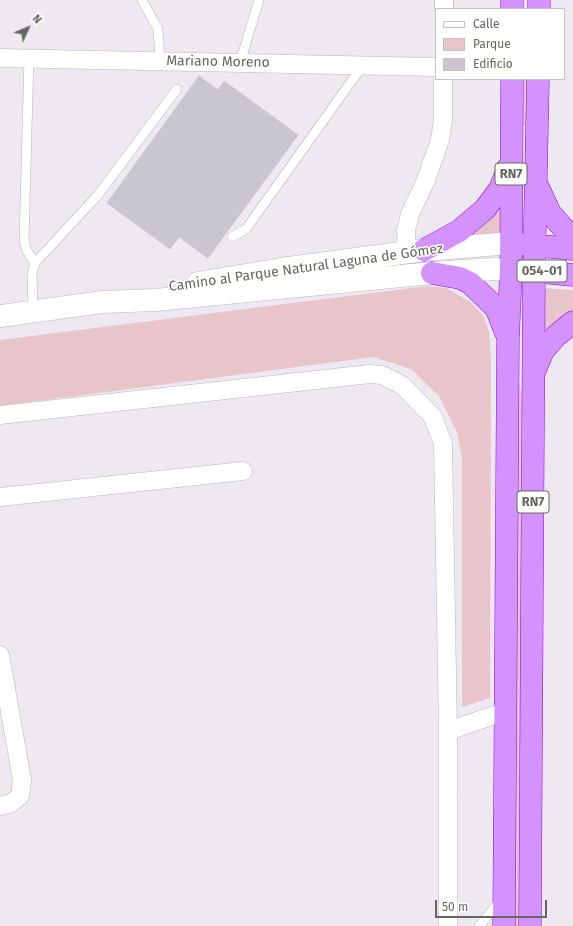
<!DOCTYPE html>
<meta charset="utf-8">
<style>
body{margin:0}
#map{position:relative;width:573px;height:926px;overflow:hidden;background:#eee8f1;font-family:"Fira Sans",sans-serif}
canvas{display:block}
.legend{position:absolute;left:435px;top:8px;width:130px;height:72px;box-sizing:border-box;background:#fff;border:1px solid #c1c3bf;margin:0;padding:5px 7px;list-style:none;font-size:12px;color:#64685f}
.legend li{display:flex;align-items:center;gap:8px;height:20px}
.legend b{width:20px;border:1px solid #c1c3bf}
.north{position:absolute;left:8px;top:8px;width:40px;height:40px;-webkit-text-stroke:3px #fff;paint-order:stroke;rotate:46deg;font-size:11px;font-weight:700;line-height:16px;text-align:center;color:#64685f}
.north::after{content:'';display:block;margin:auto;width:14px;height:18px;background:#64685f;clip-path:polygon(50% 0,100% 100%,50% 72%,0 100%)}
.scale{position:absolute;left:435px;top:900px;width:112px;height:18px;box-sizing:border-box;border:2px solid #64685f;border-top:0;padding-left:5px;font-size:12px;line-height:14px;white-space:nowrap;color:#64685f;-webkit-text-stroke:3px #fff;paint-order:stroke}
</style>
<div id="map">
<canvas width="573" height="926"></canvas>
<ul class="legend">
<li><b style="height:5px;background:#fff"></b>Calle</li>
<li><b style="height:11px;background:#e8c5ca"></b>Parque</li>
<li><b style="height:11px;background:#cac6cf"></b>Edificio</li>
</ul>
<div class="north">N</div>
<div class="scale">50 m</div>
</div>
<script>
const ctx = document.querySelector('canvas').getContext('2d');
ctx.lineJoin = 'round';
function fill(path, color) {
  ctx.fillStyle = color;
  ctx.fill(path, 'evenodd');
}
function toPath(rows) {
  const path = new Path2D();
  for (const r of rows) {
    path.moveTo(r[0], r[1]);
    for (let i = 2; i < r.length; i += 2) path.lineTo(r[i], r[i + 1]);
  }
  return path;
}
function trace(path, color, width, dash) {
  ctx.strokeStyle = color;
  ctx.lineWidth = width;
  ctx.lineCap = dash ? 'butt' : 'round';
  ctx.setLineDash(dash || []);
  ctx.stroke(path);
}
function drawText(font, color, halo, rows, align = 'center') {
  ctx.font = font + ' "Fira Sans",sans-serif';
  ctx.lineWidth = 3;
  ctx.setLineDash([]);
  ctx.textBaseline = 'middle';
  ctx.strokeStyle = halo;
  ctx.fillStyle = color;
  for (const [text, x, y, turn = 0] of rows) {
    ctx.save();
    ctx.translate(x, y);
    ctx.rotate((+turn || 0) * Math.PI / 180);
    ctx.textAlign = isNaN(turn) ? turn : align;
    if (halo) ctx.strokeText(text, 0, 0);
    ctx.fillText(text, 0, 0);
    ctx.restore();
  }
}
fill(toPath([
 [519,79,530,79,528,129,519,121],
 [500,202,501,236,461,237],
 [428,286,446,288,469,301,483,315,489,331,491,359,490,698,462,707,462,459,457,432,439,396,411,369,373,357,0,406,0,340],
 [541,288,573,290,573,311,558,320,541,335],
 [518,380,525,407,524,926,513,926]
]), '#e8c5ca');
const building = toPath([
 [199,76,218,90,224,81,298,135,208,258,179,237,170,249,107,203,199,76]
]);
fill(building, '#cac6cf');
trace(building, '#cfc6d6', 1);
const lane = toPath([
 [142,0,158,29,160,61],
 [29,58,24,241,27,251,35,263],
 [240,63,259,0],
 [232,237,246,229,363,65],
 [33,311,32,273,35,263,98,195,177,89],
 [479,926,501,900]
]);
const street = toPath([
 [444,9,444,0],
 [0,58,436,67],
 [407,253,406,230,410,214,426,180,440,140,443,120,443,79],
 [0,415,370,374,382,375,402,385,433,417,443,444,448,731,448,926],
 [0,497,243,471],
 [0,655,22,780,20,796,11,803,0,806],
 [448,731,506,711]
]);
const secondary = toPath([
 [198,283,281,269,424,250,511,243],
 [0,316,102,302,156,300,432,273,494,269,511,270]
]);
const highway = toPath([
 [512,9,512,0],
 [539,9,539,0],
 [538,187,550,213,573,239],
 [521,244,573,249],
 [424,250,459,231,485,209,500,189,508,168],
 [520,270,573,275],
 [432,273,460,278,470,283,496,308,506,333],
 [535,370,543,351,556,336,573,322],
 [504,926,508,338,511,270,512,79],
 [530,926,534,270,538,79]
]);
trace(lane, '#b6bab3', 10);
trace(street, '#b6bab3', 19);
trace(secondary, '#b8bcb4', 23);
trace(highway, '#8901f7', 23);
trace(lane, '#fff', 9);
trace(street, '#fff', 18);
trace(secondary, '#fff', 22);
trace(highway, '#d493fc', 22);
for (const [x, y, w] of [
 [511,174,32],
 [542,271,50],
 [533,502,32]
]) {
  const box = new Path2D();
  box.roundRect(x - w / 2, y - 11, w, 22, 3);
  ctx.fillStyle = '#fff';
  ctx.fill(box);
  trace(box, '#64685f', 1);
}
drawText('bold 13px', '#64685f', null, [
 ["RN7",511,174],
 ["054-01",542,271],
 ["RN7",533,502]
]);
drawText('14px', '#64685f', '#fff', [
 ["Mariano Moreno",218,62,1],
 ["Camino al Parque Natural Laguna de Gómez",306,268,-8]
]);
</script>
